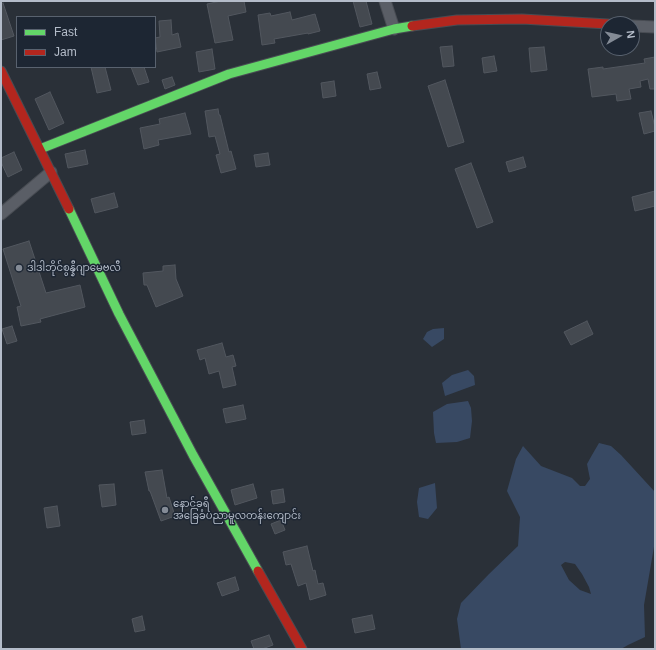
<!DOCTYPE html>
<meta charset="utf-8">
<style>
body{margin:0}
#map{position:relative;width:656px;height:650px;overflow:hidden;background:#2a3038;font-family:Helvetica,sans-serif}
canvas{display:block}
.frame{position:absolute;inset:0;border:2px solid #b4bcc9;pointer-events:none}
.legend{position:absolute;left:16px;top:16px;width:140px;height:52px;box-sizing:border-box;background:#1d2633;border:1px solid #59626f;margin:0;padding:5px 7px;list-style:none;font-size:12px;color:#b4bcc9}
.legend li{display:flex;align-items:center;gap:8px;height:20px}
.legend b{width:20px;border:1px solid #59626f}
.north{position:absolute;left:600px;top:16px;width:40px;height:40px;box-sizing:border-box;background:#1d2633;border:1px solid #59626f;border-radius:50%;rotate:82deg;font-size:11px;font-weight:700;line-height:16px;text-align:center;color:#b4bcc9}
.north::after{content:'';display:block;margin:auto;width:14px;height:18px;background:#848b96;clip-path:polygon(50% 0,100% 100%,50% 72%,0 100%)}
</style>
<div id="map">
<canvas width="656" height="650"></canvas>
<div class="frame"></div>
<ul class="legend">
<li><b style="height:5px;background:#63d668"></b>Fast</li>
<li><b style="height:5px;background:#b3261e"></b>Jam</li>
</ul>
<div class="north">N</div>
</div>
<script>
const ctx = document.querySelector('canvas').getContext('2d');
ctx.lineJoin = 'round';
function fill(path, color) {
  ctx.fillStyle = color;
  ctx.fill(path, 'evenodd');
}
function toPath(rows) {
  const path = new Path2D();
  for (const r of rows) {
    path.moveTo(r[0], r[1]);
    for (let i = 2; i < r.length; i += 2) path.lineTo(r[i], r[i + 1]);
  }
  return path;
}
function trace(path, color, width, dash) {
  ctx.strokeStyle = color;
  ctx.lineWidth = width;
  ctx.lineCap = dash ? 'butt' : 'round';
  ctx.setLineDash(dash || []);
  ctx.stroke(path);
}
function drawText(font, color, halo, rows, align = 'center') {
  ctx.font = font + ' Helvetica,"Noto Sans Myanmar",sans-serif';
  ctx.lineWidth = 3;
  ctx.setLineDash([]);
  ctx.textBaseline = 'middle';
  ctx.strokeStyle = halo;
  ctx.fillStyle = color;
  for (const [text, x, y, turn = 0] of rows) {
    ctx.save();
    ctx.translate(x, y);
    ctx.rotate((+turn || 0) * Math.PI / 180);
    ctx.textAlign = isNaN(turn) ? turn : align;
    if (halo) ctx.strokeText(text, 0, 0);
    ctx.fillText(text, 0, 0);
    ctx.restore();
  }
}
fill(toPath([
 [444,328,444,339,432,347,423,339,427,332,433,329],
 [468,370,474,376,475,385,445,396,442,383,452,375],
 [468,401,471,408,472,421,470,438,457,442,436,443,434,433,433,412,447,404],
 [599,443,611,446,621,455,655,492,655,541,644,605,645,637,628,645,621,649,461,649,457,619,461,603,489,574,518,546,520,517,507,491,516,459,523,446,541,466,572,478,580,486,585,486,590,479,587,464,592,455],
 [565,562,575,564,582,574,589,587,591,594,580,590,569,580,561,565],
 [435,483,437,508,428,519,419,517,417,502,419,488]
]), '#384963');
const building = toPath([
 [221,1,244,1,246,12,228,16,233,40,215,43,207,4,221,1],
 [353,1,366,1,372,24,360,27,353,1],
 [3,3,14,36,1,40,1,4,3,3],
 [290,12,292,20,315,14,320,31,308,34,308,33,274,39,275,43,262,45,258,15,270,13,271,16,290,12],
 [171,20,172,35,178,33,181,47,157,52,155,38,160,37,159,21,171,20],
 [452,46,454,66,443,67,440,47,452,46],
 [544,47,547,70,531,72,529,48,544,47],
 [212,49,215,69,199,72,196,52,212,49],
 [494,56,497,71,484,73,482,58,494,56],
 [655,57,655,89,650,89,648,79,640,81,641,87,629,89,631,99,617,101,616,94,592,97,588,69,603,67,603,69,645,63,644,59,655,57],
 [91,67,105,67,111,90,97,93,91,67],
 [131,67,144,67,149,82,138,85,131,67],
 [377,72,381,88,370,90,367,74,377,72],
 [172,77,175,85,165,89,162,80,172,77],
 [445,80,464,142,448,147,428,86,445,80],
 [334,81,336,96,323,98,321,83,334,81],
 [50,92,64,123,49,130,35,99,50,92],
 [218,109,219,115,220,115,229,152,231,151,236,169,221,173,216,155,220,154,215,136,209,137,205,111,218,109],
 [651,111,655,127,655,131,644,134,639,113,651,111],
 [185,113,191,134,158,140,159,145,144,149,140,128,160,124,159,119,185,113],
 [85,150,88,164,68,168,65,154,85,150],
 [14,152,22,170,8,177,1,162,1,158,14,152],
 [268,153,270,165,256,167,254,155,268,153],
 [523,157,526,167,509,172,506,162,523,157],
 [471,163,493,222,477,228,455,169,471,163],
 [655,191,655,206,635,211,632,197,655,191],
 [114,193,118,207,95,213,91,199,114,193],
 [29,241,46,293,80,285,85,307,40,319,41,322,21,326,17,307,21,306,3,249,29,241],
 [175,265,176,279,183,296,156,307,147,285,144,285,143,273,163,271,163,266,175,265],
 [587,321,593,334,571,345,564,332,587,321],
 [12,326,17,341,7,344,2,329,12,326],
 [222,343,226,357,233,355,236,366,232,367,236,385,223,388,219,371,209,374,205,358,200,360,197,350,222,343],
 [243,405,246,419,226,423,223,409,243,405],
 [144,420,146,433,132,435,130,422,144,420],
 [162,470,167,498,169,497,175,516,161,521,150,491,149,491,145,472,162,470],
 [114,484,116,505,102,507,99,485,114,484],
 [253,484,257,498,235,505,231,490,253,484],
 [283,489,285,502,273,504,271,491,283,489],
 [57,506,60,526,47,528,44,508,57,506],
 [281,520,285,530,275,534,271,524,281,520],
 [307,546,313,571,315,570,318,584,323,583,326,595,310,600,306,583,298,586,291,564,286,565,283,552,307,546],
 [235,577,239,590,222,596,217,583,235,577],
 [372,615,375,629,355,633,352,619,372,615],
 [142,616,145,630,135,632,132,619,142,616],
 [269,635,273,645,262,649,254,649,251,641,269,635]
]);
fill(building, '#444950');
trace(building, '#52575f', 1);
const street = toPath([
 [385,1,394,29],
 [632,26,655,27],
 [1,214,51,172]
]);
const fast = toPath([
 [40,149,229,74,394,29,412,26],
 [69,209,119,314,193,455,258,571]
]);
const jam = toPath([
 [412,26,457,20,522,19,608,24],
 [1,71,69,209],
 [258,571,302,649]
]);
trace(street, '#484c53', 13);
trace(fast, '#484c53', 11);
trace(jam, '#484c53', 11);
trace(street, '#5a5e66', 11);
trace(fast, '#63d668', 9);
trace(jam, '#b3261e', 9);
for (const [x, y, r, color] of [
 [19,268,4,"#848b96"],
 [165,510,4,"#848b96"]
]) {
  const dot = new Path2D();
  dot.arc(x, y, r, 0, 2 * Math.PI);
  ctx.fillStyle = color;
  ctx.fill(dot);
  trace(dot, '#1d2633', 1.5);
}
drawText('10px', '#b4bcc9', '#1d2633', [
 ["ဒါဒါဘိုင်စွန္နီဂျာမေဗလီ",27,268],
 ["နောင်ခရီ",173,504],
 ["အခြေခံပညာမူလတန်းကျောင်း",173,516]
], 'left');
</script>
